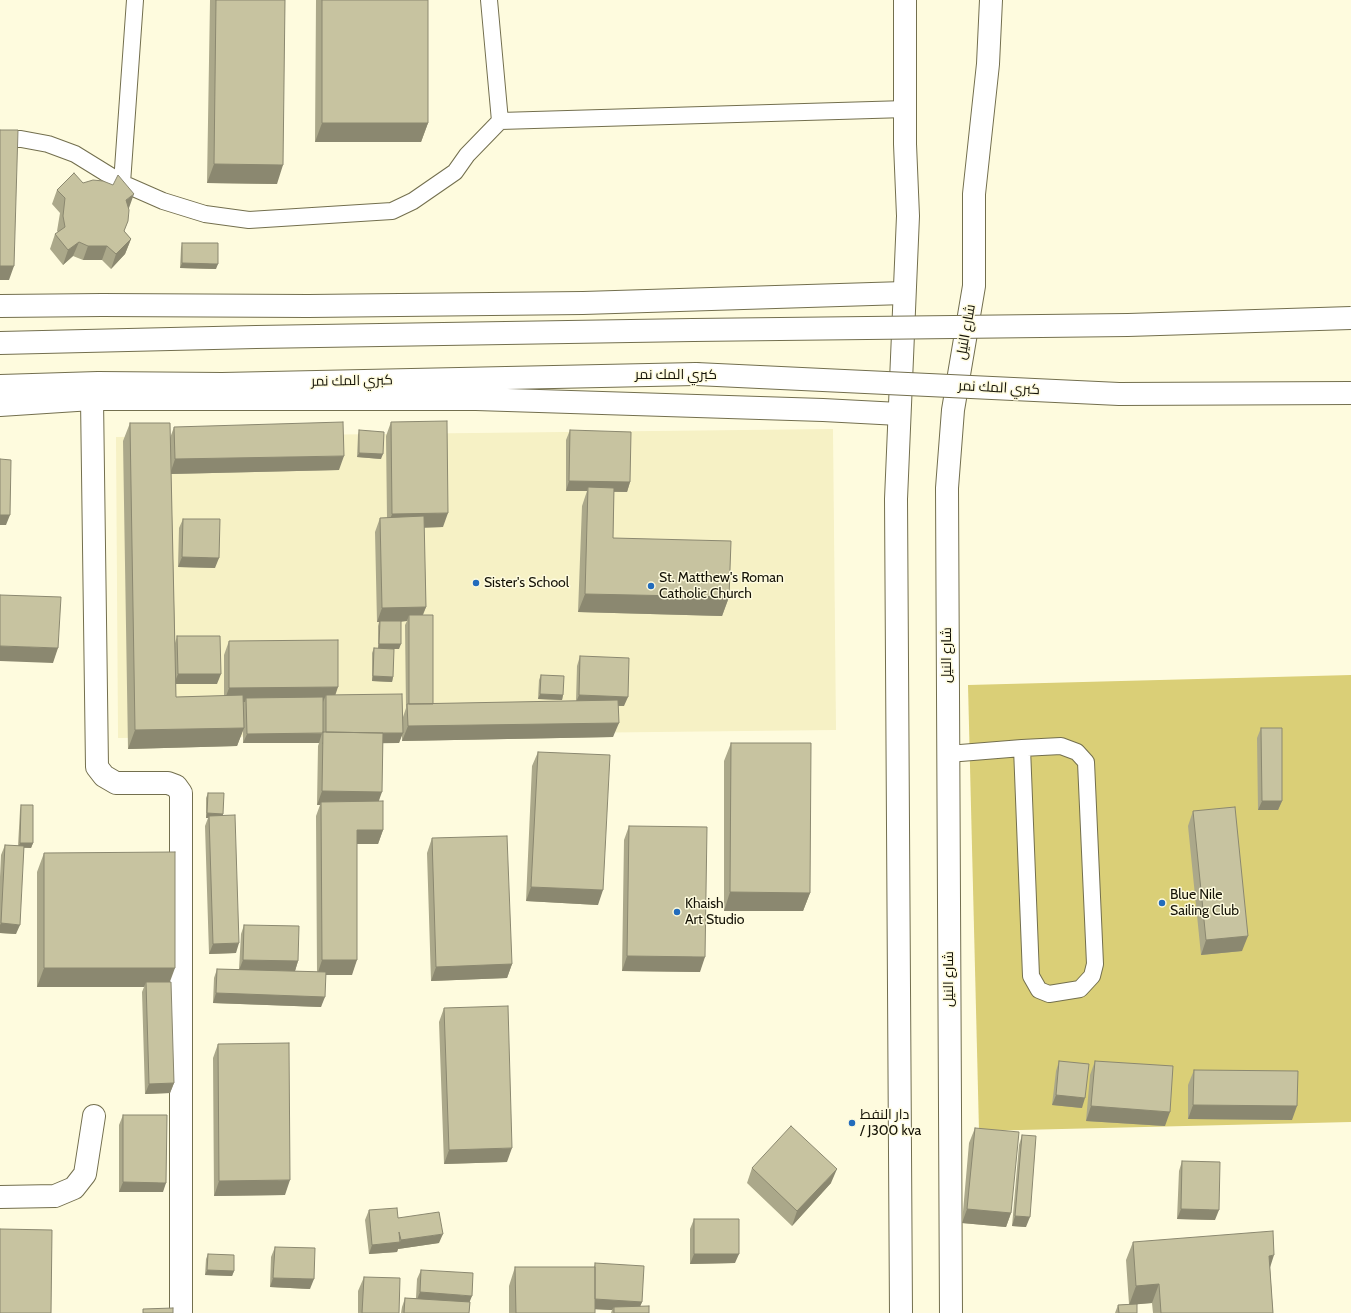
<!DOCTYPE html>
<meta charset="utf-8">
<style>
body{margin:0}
canvas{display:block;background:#fefbde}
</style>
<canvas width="1351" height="1313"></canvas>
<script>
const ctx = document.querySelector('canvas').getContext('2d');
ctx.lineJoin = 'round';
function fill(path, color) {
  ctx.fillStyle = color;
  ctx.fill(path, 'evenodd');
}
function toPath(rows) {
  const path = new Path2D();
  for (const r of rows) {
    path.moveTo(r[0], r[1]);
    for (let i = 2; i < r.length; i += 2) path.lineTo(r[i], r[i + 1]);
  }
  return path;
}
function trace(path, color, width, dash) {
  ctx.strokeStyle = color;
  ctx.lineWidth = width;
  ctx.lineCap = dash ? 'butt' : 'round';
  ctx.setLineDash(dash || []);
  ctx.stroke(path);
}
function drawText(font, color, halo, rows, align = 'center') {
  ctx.font = font + ' Cabin,Cairo,sans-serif';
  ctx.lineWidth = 3;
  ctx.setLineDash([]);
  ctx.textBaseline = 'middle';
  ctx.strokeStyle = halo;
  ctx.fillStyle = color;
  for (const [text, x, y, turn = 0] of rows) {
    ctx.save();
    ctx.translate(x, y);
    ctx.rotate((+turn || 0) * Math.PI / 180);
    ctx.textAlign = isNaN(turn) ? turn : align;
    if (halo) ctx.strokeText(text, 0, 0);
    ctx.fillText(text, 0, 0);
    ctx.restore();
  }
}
fill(toPath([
 [833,429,836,730,118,738,116,437]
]), '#f6f1c5');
fill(toPath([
 [1351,675,1351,1122,979,1131,968,685]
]), '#dacf77');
const lane = toPath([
 [500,121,906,109],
 [0,139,21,139,48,144,75,154,122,183,163,201,205,214,249,220,392,211,413,201,455,172,467,155,500,121,489,0],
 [122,183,135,0],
 [948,754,1022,748,1061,746,1077,752,1086,762,1095,964,1092,976,1080,989,1049,994,1039,990,1031,976,1022,748]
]);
const street = toPath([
 [92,399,97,767,104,776,116,783,168,783,176,786,181,793,181,1313],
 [0,1197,55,1196,74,1188,85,1174,94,1116]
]);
const secondary = toPath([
 [0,306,102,305,308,306,583,303,904,293],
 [0,405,92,399,476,399,823,410,899,414]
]);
const primary = toPath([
 [901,1313,896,499,908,216,905,144,905,0],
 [951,1313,947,488,953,410,974,286,974,194,988,64,991,0]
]);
const highway = toPath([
 [0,343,256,337,693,330],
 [0,386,98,383,222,384,696,374]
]);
trace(lane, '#736f4e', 18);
trace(street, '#736f4e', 24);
trace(secondary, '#736f4e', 24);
trace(primary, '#736f4e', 24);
trace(highway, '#736f4e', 24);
trace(lane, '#fff', 16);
trace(street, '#fff', 22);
trace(secondary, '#fff', 22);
trace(primary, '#fff', 22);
trace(highway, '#fff', 22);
const highwayBridge = toPath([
 [693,330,1128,325,1351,318],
 [696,374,1119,394,1351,393]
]);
trace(highwayBridge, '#736f4e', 24, []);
trace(highwayBridge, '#fff', 22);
fill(toPath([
 [210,0,285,0,277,184,207,183],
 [316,0,428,0,428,123,421,142,315,142],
 [83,183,129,208,128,209,128,221,124,231,131,239,125,254,111,269,102,260,83,260,73,256,63,265,50,249,55,234,58,232,57,231,60,213,52,204,57,190],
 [182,243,216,269,180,268,181,248],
 [391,422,443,527,424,528,426,607,423,615,433,704,576,701,577,666,580,656,624,706,618,706,613,737,402,741,402,734,399,743,383,743,379,801,383,830,378,844,357,844,352,975,326,975,321,1007,213,1003,214,978,217,969,239,969,241,934,244,925,298,961,295,971,317,972,316,816,320,805,317,805,318,746,319,743,243,743,243,730,237,746,128,749,123,441,130,423,170,438,174,427,339,470,171,474,175,643,177,636,217,684,176,684,176,697,224,696,224,655,229,641,336,695,403,717,406,708,405,625,407,621,401,622,399,649,383,649,393,677,392,682,372,681,372,653,374,648,378,649,378,626,379,622,377,622,375,532,380,518,387,518,386,436],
 [359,430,381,459,357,457,358,435],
 [570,430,630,482,627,492,614,492,613,538,729,597,722,616,578,612,582,506,587,491,566,491,566,440],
 [183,519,215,568,178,567,179,528],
 [541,675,563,695,562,700,538,699,539,680],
 [1261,728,1282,801,1278,810,1258,810,1257,738],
 [731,743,810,893,803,911,724,911,724,761],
 [538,752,598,905,526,901,532,766],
 [208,793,223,814,223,816,236,953,209,954,205,826,208,818,206,818,206,798],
 [21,805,33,843,31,848,24,848,16,934,0,933,0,877,1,855,5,845,18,846,20,810],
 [1193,811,1242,951,1201,955,1188,826],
 [629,826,700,972,622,971,624,840],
 [432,838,512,964,507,978,431,981,427,853],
 [44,853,170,982,174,1083,170,1093,145,1094,142,992,144,987,37,987,37,872],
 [444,1008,507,1162,444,1164,439,1022],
 [218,1044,285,1195,214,1196,213,1058],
 [1059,1061,1082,1108,1052,1105,1056,1071],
 [1095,1061,1165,1126,1086,1121,1090,1075],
 [1194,1070,1292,1120,1188,1119,1188,1085],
 [123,1115,163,1192,119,1192,119,1125],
 [975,1128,1011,1213,1006,1227,962,1223,969,1143],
 [1022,1135,1026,1227,1012,1226,1019,1145],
 [1182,1161,1215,1220,1177,1219,1179,1171],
 [752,1168,831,1183,792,1226,747,1183],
 [369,1210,398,1218,439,1243,398,1249,397,1252,369,1254,365,1220],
 [694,1219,735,1263,690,1264,690,1229],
 [1133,1242,1270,1267,1273,1313,1153,1313,1152,1303,1137,1304,1137,1313,1115,1313,1118,1305,1129,1304,1126,1260],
 [275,1247,310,1289,270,1287,271,1257],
 [208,1254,234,1271,232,1276,205,1275,206,1259],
 [595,1263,642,1302,640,1306,649,1313,611,1313,612,1310,595,1309,595,1313,509,1313,509,1286,515,1267,594,1267],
 [421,1270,470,1302,469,1313,401,1313,402,1307,405,1298,416,1298,417,1279],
 [364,1277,399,1313,358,1313,358,1291]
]), '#aba88a');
fill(toPath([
 [322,123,428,123,421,142,315,142],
 [214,164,283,165,277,184,207,183],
 [134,194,129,208,121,215,126,200],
 [131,239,125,254,111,269,116,254],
 [79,242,73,256,63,265,68,250],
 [88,246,107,246,102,260,83,260],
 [182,263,218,264,216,269,180,268],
 [0,266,14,266,9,280,0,280],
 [359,453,383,454,381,459,357,457],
 [344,456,339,470,170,474,175,459],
 [569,481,630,482,627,492,588,491,588,487,587,491,566,491],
 [448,513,443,527,387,528,392,514],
 [0,515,10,515,6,525,0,525],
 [182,557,219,558,215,568,178,567],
 [585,594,729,597,722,616,578,612],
 [426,607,420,621,409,615,407,621,377,622,382,608],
 [379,644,401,644,399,649,378,649],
 [0,646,58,648,53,663,0,661],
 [178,674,221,674,217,684,174,684],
 [373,676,393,677,392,682,372,681],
 [338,687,333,702,326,695,323,702,246,698,245,702,224,702,229,688],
 [540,694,563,695,562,700,538,699],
 [579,695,628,697,624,706,575,705],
 [619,723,613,737,402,741,408,726],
 [244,728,237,746,128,749,135,730],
 [322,733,319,743,243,743,247,734],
 [403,733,399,743,322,744,326,734],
 [322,791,382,792,377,806,321,802,320,805,317,805],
 [1262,801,1282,801,1278,810,1258,810],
 [207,813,223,814,221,819,209,816,208,818,206,818],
 [357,830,383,830,378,844,352,844],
 [20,843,33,843,31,848,18,847],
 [531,887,603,890,598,905,526,901],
 [730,892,810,893,803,911,724,911],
 [1,923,20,925,16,934,0,933,0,925],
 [1248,936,1242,951,1201,955,1206,940],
 [239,943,236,953,209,954,213,944],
 [627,956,705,957,700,972,622,971],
 [243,960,298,961,295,971,239,970],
 [322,960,357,960,352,975,317,975],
 [512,964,507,978,431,981,436,967],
 [44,968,175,968,168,987,146,982,144,987,37,987],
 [216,993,325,997,321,1007,213,1003],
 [174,1083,170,1093,145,1094,149,1084],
 [1056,1095,1085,1098,1082,1108,1052,1105],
 [1193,1105,1297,1106,1292,1120,1188,1119],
 [1091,1106,1170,1112,1165,1126,1086,1121],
 [512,1148,507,1162,444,1164,449,1150],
 [837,1169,831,1183,792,1226,797,1211],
 [290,1180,285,1195,214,1196,219,1181],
 [123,1182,166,1183,163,1192,119,1192],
 [967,1209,1011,1213,1006,1227,962,1223],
 [1181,1209,1219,1210,1215,1220,1177,1219],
 [1015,1216,1030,1217,1026,1227,1012,1226],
 [443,1234,439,1243,398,1249,397,1252,369,1254,372,1245,400,1242,401,1240],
 [694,1254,739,1254,735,1263,690,1264],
 [1274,1255,1268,1274,1269,1256],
 [207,1270,234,1271,232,1276,205,1275],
 [273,1278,314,1279,310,1289,270,1287],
 [1159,1284,1152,1303,1129,1305,1136,1286],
 [420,1292,472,1296,468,1306,416,1302],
 [593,1299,642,1302,638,1312,614,1307,612,1310,589,1309]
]), '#8b8870');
const building = toPath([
 [216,0,285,0,283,165,214,164,216,0],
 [322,0,428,0,428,123,322,123,322,0],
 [0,130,18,130,14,266,0,266,0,130],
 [74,173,83,183,93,180,103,181,113,185,118,175,134,194,126,200,129,210,128,221,124,231,131,239,116,254,107,246,88,246,79,242,68,250,55,234,65,227,63,216,65,198,57,190,74,173],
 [182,243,218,243,218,264,182,263,182,243],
 [447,421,448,513,392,514,391,422,447,421],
 [343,422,344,456,175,459,174,427,343,422],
 [130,423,170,423,176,697,243,695,244,728,135,730,130,423],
 [359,430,384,432,383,454,359,453,359,430],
 [570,430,631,432,630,482,569,481,570,430],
 [0,459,11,460,10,515,0,515,0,459],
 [588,487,614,488,613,538,731,541,729,597,585,594,588,487],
 [424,516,426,607,382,608,380,518,424,516],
 [183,519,220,519,219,558,182,557,183,519],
 [0,595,61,597,58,648,0,646,0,595],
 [409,615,433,615,433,704,409,704,409,615],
 [380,621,401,621,401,644,379,644,380,621],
 [177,636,220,636,221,674,178,674,177,636],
 [338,640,338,687,229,688,229,641,338,640],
 [374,648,394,649,393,677,373,676,374,648],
 [580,656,629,658,628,697,579,695,580,656],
 [541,675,564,676,563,695,540,694,541,675],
 [402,694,403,733,383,733,326,732,326,695,402,694],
 [323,697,323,733,247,734,246,698,323,697],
 [618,700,619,723,408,726,407,704,618,700],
 [1261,728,1282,728,1282,801,1262,801,1261,728],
 [323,732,383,733,382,792,322,791,323,732],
 [731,743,811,743,810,893,730,892,731,743],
 [538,752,610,755,603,890,531,887,538,752],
 [208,793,224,793,223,814,207,813,208,793],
 [383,801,383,830,357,830,357,960,322,960,321,802,383,801],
 [21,805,33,805,33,843,20,843,21,805],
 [1235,807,1248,936,1206,940,1193,811,1235,807],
 [235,815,239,943,213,944,209,816,235,815],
 [629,826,707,827,705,957,627,956,629,826],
 [507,836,512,964,436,967,432,838,507,836],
 [5,845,24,846,20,925,1,923,5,845],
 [175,852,175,968,44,968,44,853,175,852],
 [244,925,299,926,298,961,243,960,244,925],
 [217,969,326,972,325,997,216,993,217,969],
 [146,982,171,982,174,1083,149,1084,146,982],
 [508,1006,512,1148,449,1150,444,1008,508,1006],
 [289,1043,290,1180,219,1181,218,1044,289,1043],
 [1059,1061,1089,1064,1085,1098,1056,1095,1059,1061],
 [1095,1061,1173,1066,1170,1112,1091,1106,1095,1061],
 [1194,1070,1298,1071,1297,1106,1193,1105,1194,1070],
 [123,1115,167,1115,166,1183,123,1182,123,1115],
 [791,1126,837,1169,797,1211,752,1168,791,1126],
 [975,1128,1019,1132,1011,1213,967,1209,975,1128],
 [1022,1135,1036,1136,1030,1217,1015,1216,1022,1135],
 [1182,1161,1220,1162,1219,1210,1181,1209,1182,1161],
 [397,1208,398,1218,439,1212,443,1234,401,1240,399,1232,400,1242,372,1245,369,1210,397,1208],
 [694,1219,739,1219,739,1254,694,1254,694,1219],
 [0,1229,52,1230,51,1313,0,1313,0,1229],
 [1273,1231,1274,1255,1269,1256,1273,1313,1161,1313,1159,1284,1136,1286,1133,1242,1273,1231],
 [275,1247,315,1248,314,1279,273,1278,275,1247],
 [208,1254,234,1255,234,1271,207,1270,208,1254],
 [595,1263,644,1266,642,1302,595,1299,595,1263],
 [515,1267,595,1267,595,1313,516,1313,515,1267],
 [421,1270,473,1273,472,1296,420,1292,421,1270],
 [364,1277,400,1278,399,1313,362,1313,364,1277],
 [405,1298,470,1302,469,1313,404,1313,405,1298],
 [1137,1304,1137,1313,1119,1313,1118,1305,1137,1304],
 [649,1306,649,1313,614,1313,614,1307,649,1306],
 [173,1308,173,1313,143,1313,143,1309,173,1308]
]);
fill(building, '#c7c3a0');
trace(building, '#8b8870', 1);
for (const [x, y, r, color] of [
 [476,583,4,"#226cbc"],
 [651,586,4,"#226cbc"],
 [1162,903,4,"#226cbc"],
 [677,912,4,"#226cbc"],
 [852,1123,4,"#226cbc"]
]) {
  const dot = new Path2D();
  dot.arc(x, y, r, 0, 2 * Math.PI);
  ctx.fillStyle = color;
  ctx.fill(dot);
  trace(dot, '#fefbde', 1.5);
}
drawText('14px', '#141206', '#fefbde', [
 ["شارع النيل",966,332,-80],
 ["كبري المك نمر",676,375],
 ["كبري المك نمر",352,381,-1],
 ["كبري المك نمر",999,388,3],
 ["شارع النيل",947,655,-90],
 ["شارع النيل",949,979,-90]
]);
drawText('14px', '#141206', '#fefbde', [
 ["St. Matthew's Roman",659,578],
 ["Catholic Church",659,594],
 ["Sister's School",484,583],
 ["Blue Nile",1170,895],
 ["Sailing Club",1170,911],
 ["Khaish",685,904],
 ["Art Studio",685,920],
 ["دار النفط",860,1115],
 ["/ J300 kva",860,1131]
], 'left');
</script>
